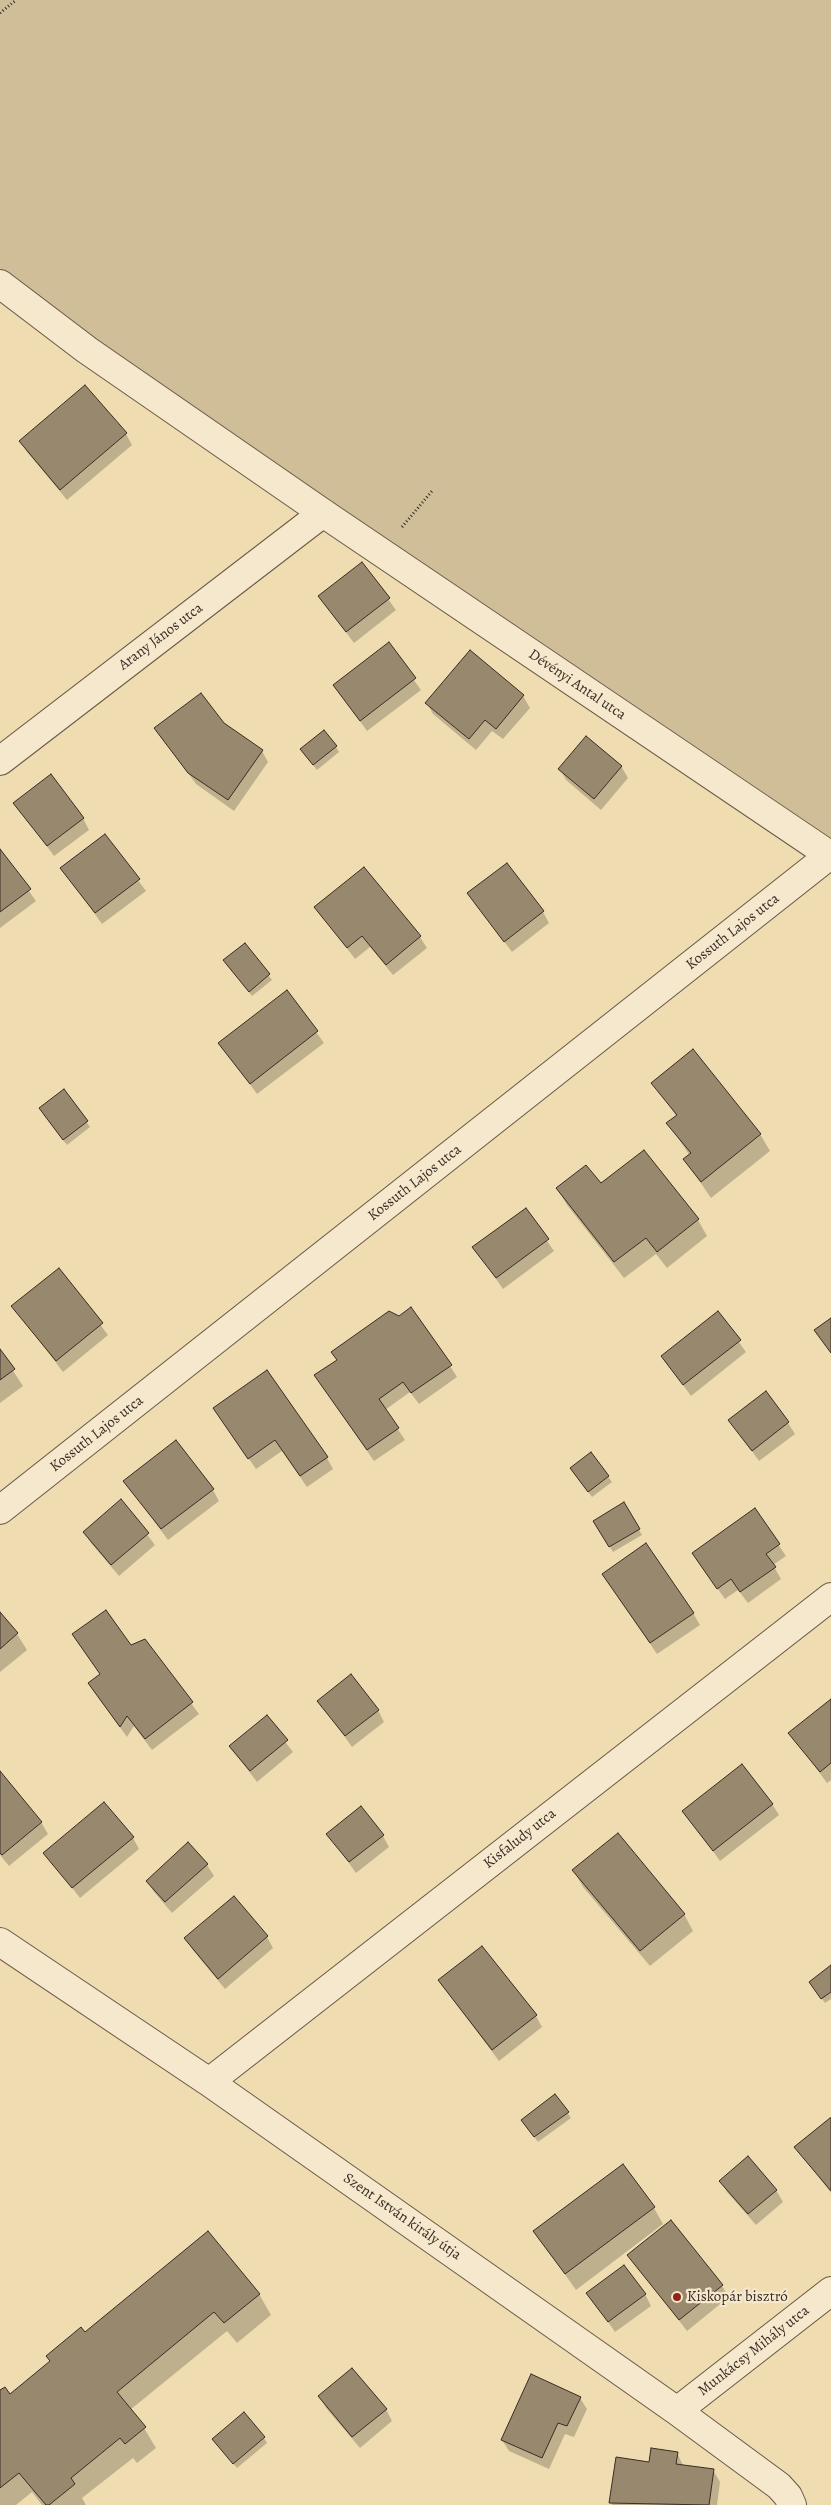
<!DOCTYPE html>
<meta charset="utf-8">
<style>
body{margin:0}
canvas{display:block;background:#efdcb0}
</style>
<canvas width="831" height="2505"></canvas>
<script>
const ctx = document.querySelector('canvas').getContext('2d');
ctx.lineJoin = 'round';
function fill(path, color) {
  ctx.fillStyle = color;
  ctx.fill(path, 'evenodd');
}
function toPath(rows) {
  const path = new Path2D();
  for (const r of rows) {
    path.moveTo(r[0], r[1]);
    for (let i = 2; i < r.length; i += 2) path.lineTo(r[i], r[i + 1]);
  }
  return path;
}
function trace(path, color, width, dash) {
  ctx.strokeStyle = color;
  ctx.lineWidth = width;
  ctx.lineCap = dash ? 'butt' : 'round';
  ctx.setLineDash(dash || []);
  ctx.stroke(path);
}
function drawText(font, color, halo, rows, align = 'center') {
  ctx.font = font + ' Alegreya,serif';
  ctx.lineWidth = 4.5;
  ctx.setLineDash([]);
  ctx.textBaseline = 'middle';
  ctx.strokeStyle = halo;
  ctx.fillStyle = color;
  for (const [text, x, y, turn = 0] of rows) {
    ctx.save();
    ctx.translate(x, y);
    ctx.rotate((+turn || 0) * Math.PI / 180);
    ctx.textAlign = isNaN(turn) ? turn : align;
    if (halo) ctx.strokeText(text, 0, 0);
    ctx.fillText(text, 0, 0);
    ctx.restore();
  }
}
fill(toPath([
 [0,0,831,0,831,856,0,278]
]), '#d0be99');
fill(toPath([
 [126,434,132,445,67,500,27,452,20,441],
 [362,563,396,610,354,643,319,596],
 [388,644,421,690,367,731,334,685],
 [523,696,530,708,503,739,492,731,476,750,433,714,427,703],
 [156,728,262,751,268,762,234,811,196,784],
 [336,747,339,752,317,770,305,755],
 [621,766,628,778,601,810,566,780,560,769],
 [15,803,83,818,89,830,54,856],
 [105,836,146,891,102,924,62,868],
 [0,851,36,901,0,928],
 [364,868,420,937,427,948,393,975,370,947,355,959,316,907],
 [469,894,543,912,549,923,512,952],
 [245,945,272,980,252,996,228,966],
 [287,992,324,1043,257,1094,220,1043],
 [693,1051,760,1134,770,1151,711,1198,685,1160,690,1156,668,1123,677,1117,653,1083],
 [63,1091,90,1127,67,1145,43,1114],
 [644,1151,698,1220,707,1236,667,1268,656,1254,624,1278,567,1205,557,1188,600,1185],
 [525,1209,554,1251,503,1289,474,1247],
 [59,1270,108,1335,63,1372,13,1306],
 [718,1313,746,1352,691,1396,662,1356],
 [399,1318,450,1366,457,1377,419,1404,410,1392,385,1410,405,1440,374,1461,323,1387],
 [0,1351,23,1386,0,1403],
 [214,1408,327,1458,333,1469,307,1487,282,1451,256,1469],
 [730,1420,788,1423,795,1434,759,1461],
 [591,1453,612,1482,592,1497,575,1474],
 [125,1481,213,1490,219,1501,168,1540],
 [121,1501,155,1545,119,1576,91,1543,84,1532],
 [623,1503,642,1535,613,1552,595,1521],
 [755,1510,786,1556,773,1565,781,1579,748,1603,738,1590,725,1599,700,1564],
 [603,1575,693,1613,700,1625,657,1654],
 [0,1614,17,1634,27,1650,0,1672],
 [74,1635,130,1646,145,1641,199,1714,152,1750,134,1726,127,1737,96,1694,101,1675],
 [831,1700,831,1780,827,1783,790,1733],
 [319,1701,378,1710,384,1722,352,1747],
 [266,1717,293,1752,257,1782,230,1747],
 [0,1773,41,1822,48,1834,9,1866,0,1855],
 [772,1804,779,1815,720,1861,684,1811],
 [328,1834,383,1836,389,1847,356,1873],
 [133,1838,139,1849,80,1898,45,1853],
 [207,1865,214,1876,172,1913,154,1892,147,1881],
 [574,1871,684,1914,693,1931,650,1966,583,1887],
 [267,1937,273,1948,225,1989,192,1949,185,1938],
 [831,1967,831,1999,825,2003,814,1988],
 [439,1981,536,2016,542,2027,499,2061],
 [567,2112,571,2118,538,2142,526,2125],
 [831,2120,831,2193,796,2147],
 [721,2181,776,2190,783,2202,756,2225,727,2192],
 [654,2208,663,2224,576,2290,535,2232],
 [628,2255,722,2286,729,2297,687,2331],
 [588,2293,645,2294,651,2306,615,2332],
 [259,2294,271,2315,237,2343,227,2331,130,2410,144,2428,156,2448,137,2463,133,2458,82,2498,86,2505,42,2505,32,2492,16,2505,0,2505,0,2392,10,2396,85,2334],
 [320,2397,386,2409,392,2421,360,2448,326,2408],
 [580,2398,587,2409,574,2437,565,2434,549,2469,509,2451,502,2440],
 [264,2438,267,2443,237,2468,217,2444],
 [677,2453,684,2467,713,2470,720,2482,717,2505,612,2505,611,2503,650,2464]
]), '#0003');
const building = toPath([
 [85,385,127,433,60,490,19,441,85,385],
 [362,562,390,598,346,632,318,596,362,562],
 [389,642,416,678,360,721,333,685,389,642],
 [470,650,524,695,496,729,485,720,469,739,425,703,470,650],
 [201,693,224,723,263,750,228,800,188,773,154,728,201,693],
 [324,730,337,746,313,765,300,749,324,730],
 [586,736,622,766,594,799,558,769,586,736],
 [51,774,84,818,47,846,13,803,51,774],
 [105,834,140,879,95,913,60,868,105,834],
 [0,849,31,889,0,912,0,849],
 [507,863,544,911,504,942,467,893,507,863],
 [364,867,421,936,386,965,362,936,347,948,314,907,364,867],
 [245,943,270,974,249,992,223,960,245,943],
 [287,990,318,1031,250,1084,218,1043,287,990],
 [693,1049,761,1134,701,1182,683,1159,691,1153,666,1123,677,1115,651,1083,693,1049],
 [64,1089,88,1121,63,1140,39,1108,64,1089],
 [644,1150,699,1219,657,1252,646,1238,614,1262,556,1188,586,1165,601,1183,644,1150],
 [526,1208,549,1239,496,1278,472,1247,526,1208],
 [59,1268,103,1323,56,1361,11,1306,59,1268],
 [411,1307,452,1365,411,1393,403,1382,379,1399,399,1428,367,1450,314,1375,337,1360,331,1352,389,1311,399,1316,411,1307],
 [718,1311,741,1340,683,1385,661,1356,718,1311],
 [831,1318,831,1353,814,1330,831,1318],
 [0,1349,15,1369,0,1380,0,1349],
 [267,1370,328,1457,300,1476,275,1440,248,1459,213,1408,267,1370],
 [766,1391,789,1422,752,1451,728,1420,766,1391],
 [176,1440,214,1489,161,1529,123,1481,176,1440],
 [591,1452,609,1476,588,1492,570,1468,591,1452],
 [121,1499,149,1533,111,1565,83,1532,121,1499],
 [624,1502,640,1529,609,1547,593,1521,624,1502],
 [755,1508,780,1544,766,1554,776,1567,740,1592,731,1579,717,1589,692,1553,755,1508],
 [646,1543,694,1613,650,1643,602,1574,646,1543],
 [106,1610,131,1645,145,1639,193,1702,145,1739,127,1716,120,1727,88,1683,100,1674,72,1634,106,1610],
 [0,1612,18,1633,0,1649,0,1612],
 [351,1674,379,1710,345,1736,317,1701,351,1674],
 [831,1699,831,1763,820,1772,788,1733,831,1699],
 [267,1715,288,1740,250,1771,229,1746,267,1715],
 [742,1764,773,1804,713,1851,682,1811,742,1764],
 [0,1771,42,1822,2,1855,0,1853,0,1771],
 [104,1802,134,1837,72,1888,43,1853,104,1802],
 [361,1806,384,1835,349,1862,326,1834,361,1806],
 [618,1833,685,1914,640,1951,572,1870,618,1833],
 [188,1842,208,1864,165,1902,146,1881,188,1842],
 [234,1896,268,1936,218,1979,184,1938,234,1896],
 [482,1946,537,2015,492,2050,438,1980,482,1946],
 [831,1965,831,1992,821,1999,809,1982,831,1965],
 [555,2094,569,2112,534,2137,521,2120,555,2094],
 [830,2118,831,2118,831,2191,794,2147,830,2118],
 [748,2156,777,2190,748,2214,719,2181,748,2156],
 [623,2164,655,2207,565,2274,533,2231,623,2164],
 [671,2220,723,2285,679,2320,627,2255,671,2220],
 [208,2231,260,2294,224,2323,214,2312,117,2392,146,2427,125,2444,120,2438,71,2478,75,2484,49,2505,46,2505,19,2473,0,2488,0,2390,5,2387,10,2394,50,2361,46,2356,81,2327,85,2332,208,2231],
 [624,2265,646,2294,608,2322,586,2293,624,2265],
 [352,2368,387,2409,352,2437,318,2396,352,2368],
 [531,2374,581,2397,567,2426,558,2423,542,2458,501,2440,531,2374],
 [244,2412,265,2437,233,2464,212,2439,244,2412],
 [651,2448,678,2452,676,2464,714,2469,709,2505,609,2503,616,2457,649,2462,651,2448]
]);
fill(building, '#98886e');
trace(building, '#3a2c26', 1);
const minor = toPath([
 [0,284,87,350,323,513,831,856],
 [0,761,323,513],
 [0,1510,830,855],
 [0,1942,209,2082,677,2411,779,2486,788,2496,792,2505],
 [209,2082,831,1597],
 [677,2411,831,2291]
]);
trace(minor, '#675848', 30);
trace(toPath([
 [0,13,16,0],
 [402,527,432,491]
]), '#3a2c26', 3, [1, 2.5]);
trace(minor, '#f5e8cc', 28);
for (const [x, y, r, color] of [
 [677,2297,5,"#8f2418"]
]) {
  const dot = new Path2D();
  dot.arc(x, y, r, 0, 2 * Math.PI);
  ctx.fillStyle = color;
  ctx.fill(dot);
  trace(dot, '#f5e8cc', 2);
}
drawText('15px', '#3a2c26', '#f5e8cc', [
 ["Arany János utca",161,637,-37],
 ["Dévényi Antal utca",577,685,34],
 ["Kossuth Lajos utca",733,932,-38],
 ["Kossuth Lajos utca",415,1183,-38],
 ["Kossuth Lajos utca",97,1434,-38],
 ["Kisfaludy utca",520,1839,-38],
 ["Szent István király útja",402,2217,35],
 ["Munkácsy Mihály utca",754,2351,-38]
]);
drawText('15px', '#3a2c26', '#f5e8cc', [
 ["Kiskopár bisztró",687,2297]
], 'left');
</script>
